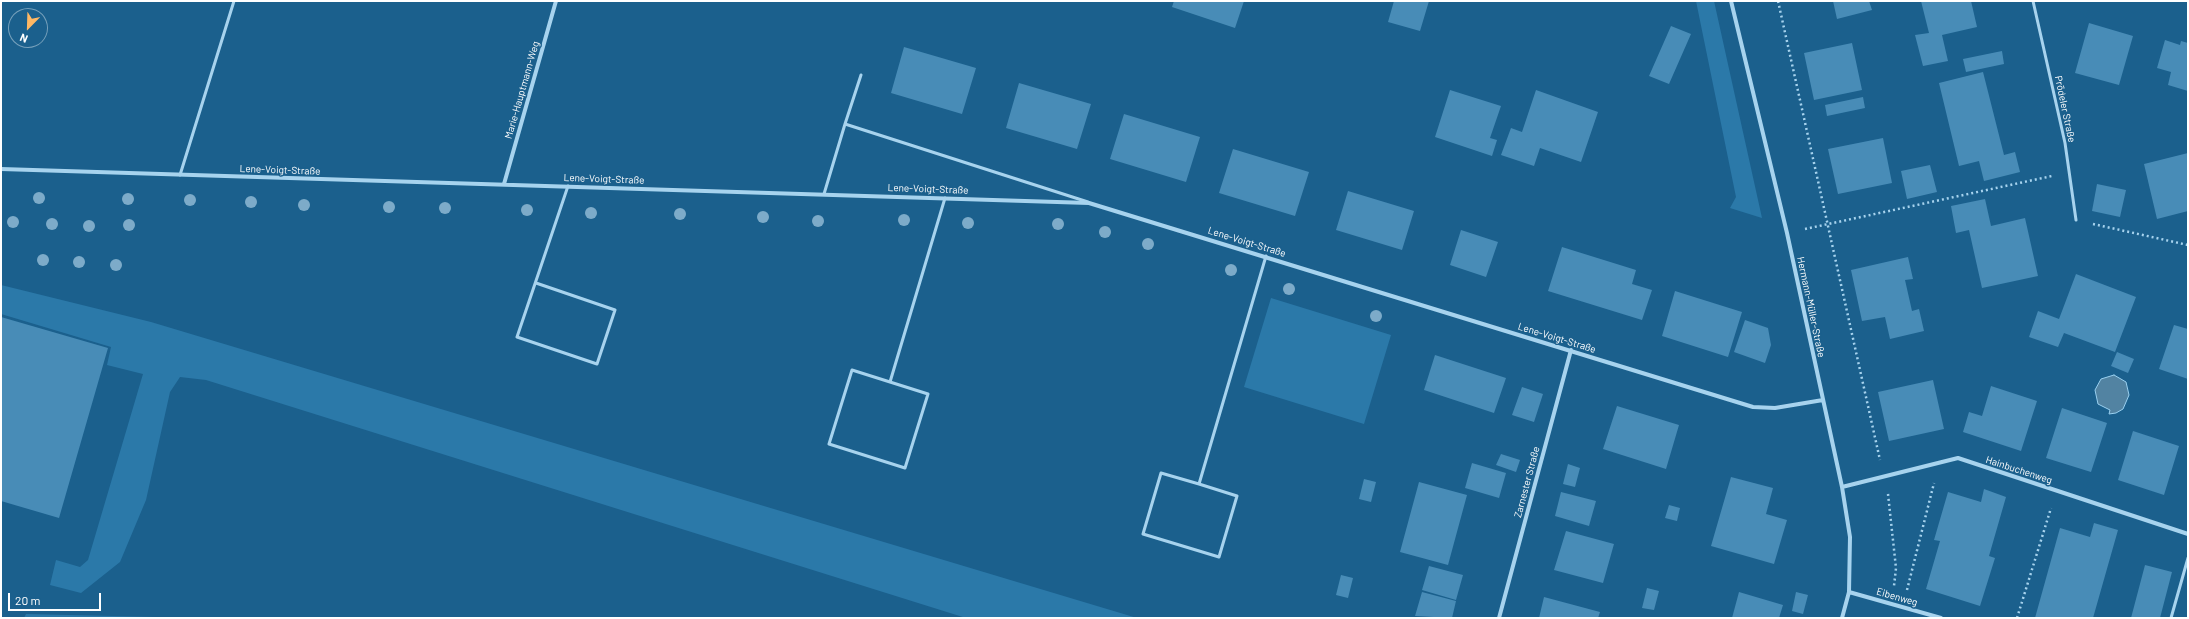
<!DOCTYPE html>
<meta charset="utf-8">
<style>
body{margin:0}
#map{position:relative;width:2189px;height:619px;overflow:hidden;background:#1b608d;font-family:Barlow,sans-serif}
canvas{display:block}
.frame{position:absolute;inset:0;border:2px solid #fff;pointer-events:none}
.north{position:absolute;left:8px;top:8px;width:40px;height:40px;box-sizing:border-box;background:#1b608d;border:1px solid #76a0bb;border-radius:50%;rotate:203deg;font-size:11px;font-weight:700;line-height:16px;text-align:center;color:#fff}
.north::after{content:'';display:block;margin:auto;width:14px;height:18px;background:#ffb864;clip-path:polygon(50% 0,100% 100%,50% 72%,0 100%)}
.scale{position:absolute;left:8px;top:593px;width:93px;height:18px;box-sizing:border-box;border:2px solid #fff;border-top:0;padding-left:5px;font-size:12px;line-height:14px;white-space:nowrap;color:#fff;-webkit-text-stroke:3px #1b608d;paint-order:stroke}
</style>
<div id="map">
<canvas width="2189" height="619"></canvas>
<div class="frame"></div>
<div class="north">N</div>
<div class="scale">20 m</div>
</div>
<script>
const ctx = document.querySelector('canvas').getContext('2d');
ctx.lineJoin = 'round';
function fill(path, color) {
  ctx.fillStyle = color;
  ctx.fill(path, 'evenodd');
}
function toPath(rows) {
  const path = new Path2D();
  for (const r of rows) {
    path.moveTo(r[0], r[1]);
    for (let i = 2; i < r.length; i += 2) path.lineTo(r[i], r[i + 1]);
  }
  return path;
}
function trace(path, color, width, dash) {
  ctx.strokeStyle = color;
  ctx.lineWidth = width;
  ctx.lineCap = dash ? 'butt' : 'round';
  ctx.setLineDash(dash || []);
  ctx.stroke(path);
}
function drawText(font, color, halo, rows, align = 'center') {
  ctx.font = font + ' Barlow,sans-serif';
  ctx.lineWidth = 3;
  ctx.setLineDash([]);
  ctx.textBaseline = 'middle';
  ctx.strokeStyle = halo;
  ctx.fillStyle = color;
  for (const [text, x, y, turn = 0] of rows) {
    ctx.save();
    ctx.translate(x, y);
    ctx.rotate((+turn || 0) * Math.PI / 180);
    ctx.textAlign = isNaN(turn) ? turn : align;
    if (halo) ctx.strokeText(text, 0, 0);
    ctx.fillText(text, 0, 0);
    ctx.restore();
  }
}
fill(toPath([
 [1696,1,1714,1,1762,218,1730,208,1736,197],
 [1,285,151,322,1137,618,966,618,206,380,180,377,170,392,146,500,120,562,81,593,50,585,56,560,80,567,88,560,143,374,107,365,111,347,1,314],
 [1271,298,1391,335,1364,424,1244,387],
 [26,614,156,617,160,618,24,618]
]), '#2b79a9');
const water = toPath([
 [2114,375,2126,382,2129,395,2123,409,2116,413,2109,414,2110,410,2098,404,2095,390,2101,379,2114,375]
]);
fill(water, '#5283a2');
trace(water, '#9ad0f0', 1);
fill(toPath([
 [1174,1,1244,1,1235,28,1172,7],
 [1394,1,1429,1,1420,31,1388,22],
 [1833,1,1869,1,1872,10,1837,19],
 [1921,1,1971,1,1977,27,1942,35,1948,61,1923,66,1915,35,1929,33],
 [2089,23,2133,36,2119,85,2075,73],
 [1671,26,1691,34,1669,84,1649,76],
 [2165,40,2180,45,2181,41,2188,43,2188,91,2168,85,2171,72,2157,68],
 [1852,43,1862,90,1814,100,1804,53],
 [904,47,976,68,962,114,891,93],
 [2002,51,2004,64,1966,72,1963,59],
 [1983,72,2004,155,2015,152,2020,172,1984,181,1979,161,1959,166,1939,83],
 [1019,83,1091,104,1077,149,1006,128],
 [1450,90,1501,106,1490,138,1497,140,1492,156,1435,137],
 [1536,90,1598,112,1581,162,1540,148,1534,166,1501,155,1511,128,1522,132],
 [1863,97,1865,108,1827,116,1825,105],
 [1124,114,1200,137,1186,182,1110,159],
 [1883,138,1892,183,1838,194,1828,149],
 [1233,149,1309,172,1295,216,1219,193],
 [2188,153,2188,211,2157,219,2144,164],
 [1930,165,1937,192,1907,199,1901,171],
 [2097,184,2126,190,2120,217,2092,211],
 [1348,191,1414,211,1402,250,1336,230],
 [1985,199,1991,226,2025,218,2038,276,1982,288,1969,230,1956,233,1951,206],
 [1461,230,1498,242,1486,277,1450,265],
 [1562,247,1636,270,1632,284,1652,290,1642,320,1548,291],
 [1908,257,1913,279,1905,280,1912,311,1919,309,1924,331,1890,339,1885,317,1862,321,1851,270],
 [2076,274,2136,297,2115,352,2064,333,2058,347,2029,337,2038,311,2059,319],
 [1675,291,1742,312,1728,357,1662,336],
 [1,317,108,348,59,518,1,501],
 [1745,320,1768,328,1771,345,1765,363,1734,352],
 [2174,325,2188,329,2188,379,2159,369],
 [2117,352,2134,359,2128,373,2111,366],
 [1435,355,1506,378,1494,413,1424,390],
 [1933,380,1944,429,1889,441,1878,392],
 [1991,386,2037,401,2021,451,1963,432,1969,412,1982,416],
 [1522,387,1543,394,1534,422,1512,415],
 [1617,406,1679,425,1666,469,1603,449],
 [2062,408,2107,423,2091,472,2046,458],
 [2133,431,2179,446,2164,495,2118,480],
 [1501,454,1520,460,1516,472,1496,465],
 [1472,463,1506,473,1499,498,1465,488],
 [1568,464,1580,468,1575,487,1563,484],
 [1731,477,1773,488,1766,514,1787,520,1774,564,1711,546],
 [1364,479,1376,482,1371,502,1359,499],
 [1419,482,1467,495,1448,565,1400,552],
 [1984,489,2006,497,1989,556,1995,558,1980,606,1926,589,1940,541,1934,540,1948,492,1981,502],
 [1561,492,1596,501,1589,526,1555,516],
 [1669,505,1680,508,1677,521,1665,518],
 [2094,523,2118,530,2093,618,2035,618,2060,528,2090,537],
 [1566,531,1614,544,1603,583,1554,570],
 [2145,565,2172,572,2160,618,2131,618],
 [1429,566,1463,575,1456,600,1422,590],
 [1341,575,1353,578,1348,598,1336,595],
 [1647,588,1659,591,1654,610,1642,608],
 [1422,592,1456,601,1452,618,1415,616],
 [1739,592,1783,605,1779,618,1732,618],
 [1796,592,1808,595,1803,614,1792,611],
 [1544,597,1600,612,1598,618,1539,618]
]), '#488cb7');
trace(toPath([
 [1778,1,1880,460],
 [2093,224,2188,245],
 [1805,229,2052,176],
 [1888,494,1896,568,1894,586],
 [1907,590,1934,483],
 [2017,618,2051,508]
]), '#a7d3ee', 2.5, [2, 3]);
trace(toPath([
 [2033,1,2065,143,2076,220],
 [845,124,861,75],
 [180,175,234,1],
 [824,194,845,124,1088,202],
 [536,283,615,310,597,364,517,337,568,186],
 [890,382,928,394,905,468,829,444,852,370,890,382,945,198],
 [1199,484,1237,496,1219,557,1143,534,1161,473,1199,484,1266,256],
 [2171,618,2188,558]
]), '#a7d3ee', 3);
trace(toPath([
 [1731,1,1787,233,1842,487,1850,537,1849,592,1842,618],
 [1,169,1089,203,1753,407,1775,408,1823,400],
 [504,184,556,1],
 [1842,487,1958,458,2188,534],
 [1849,592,1941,618],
 [1499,618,1571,350]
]), '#a7d3ee', 4);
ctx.fillStyle = '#7dabc9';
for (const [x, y] of [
 [39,198],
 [128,199],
 [190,200],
 [251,202],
 [304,205],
 [389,207],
 [445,208],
 [527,210],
 [591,213],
 [680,214],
 [763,217],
 [904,220],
 [818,221],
 [13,222],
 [968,223],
 [52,224],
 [1058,224],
 [129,225],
 [89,226],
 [1105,232],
 [1148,244],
 [43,260],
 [79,262],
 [116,265],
 [1231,270],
 [1289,289],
 [1376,316]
]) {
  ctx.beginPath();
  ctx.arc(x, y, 6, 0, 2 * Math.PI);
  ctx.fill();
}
drawText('10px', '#fff', '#1b608d', [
 ["Marie-Hauptmann-Weg",522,90,-74],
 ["Prödeler Straße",2065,109,78],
 ["Lene-Voigt-Straße",280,170,2],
 ["Lene-Voigt-Straße",604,179,2],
 ["Lene-Voigt-Straße",928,189,2],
 ["Lene-Voigt-Straße",1247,242,17],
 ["Hermann-Müller-Straße",1811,307,78],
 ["Lene-Voigt-Straße",1557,338,17],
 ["Hainbuchenweg",2019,470,18],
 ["Zarnester Straße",1527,482,-75],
 ["Eibenweg",1897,597,16]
]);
</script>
